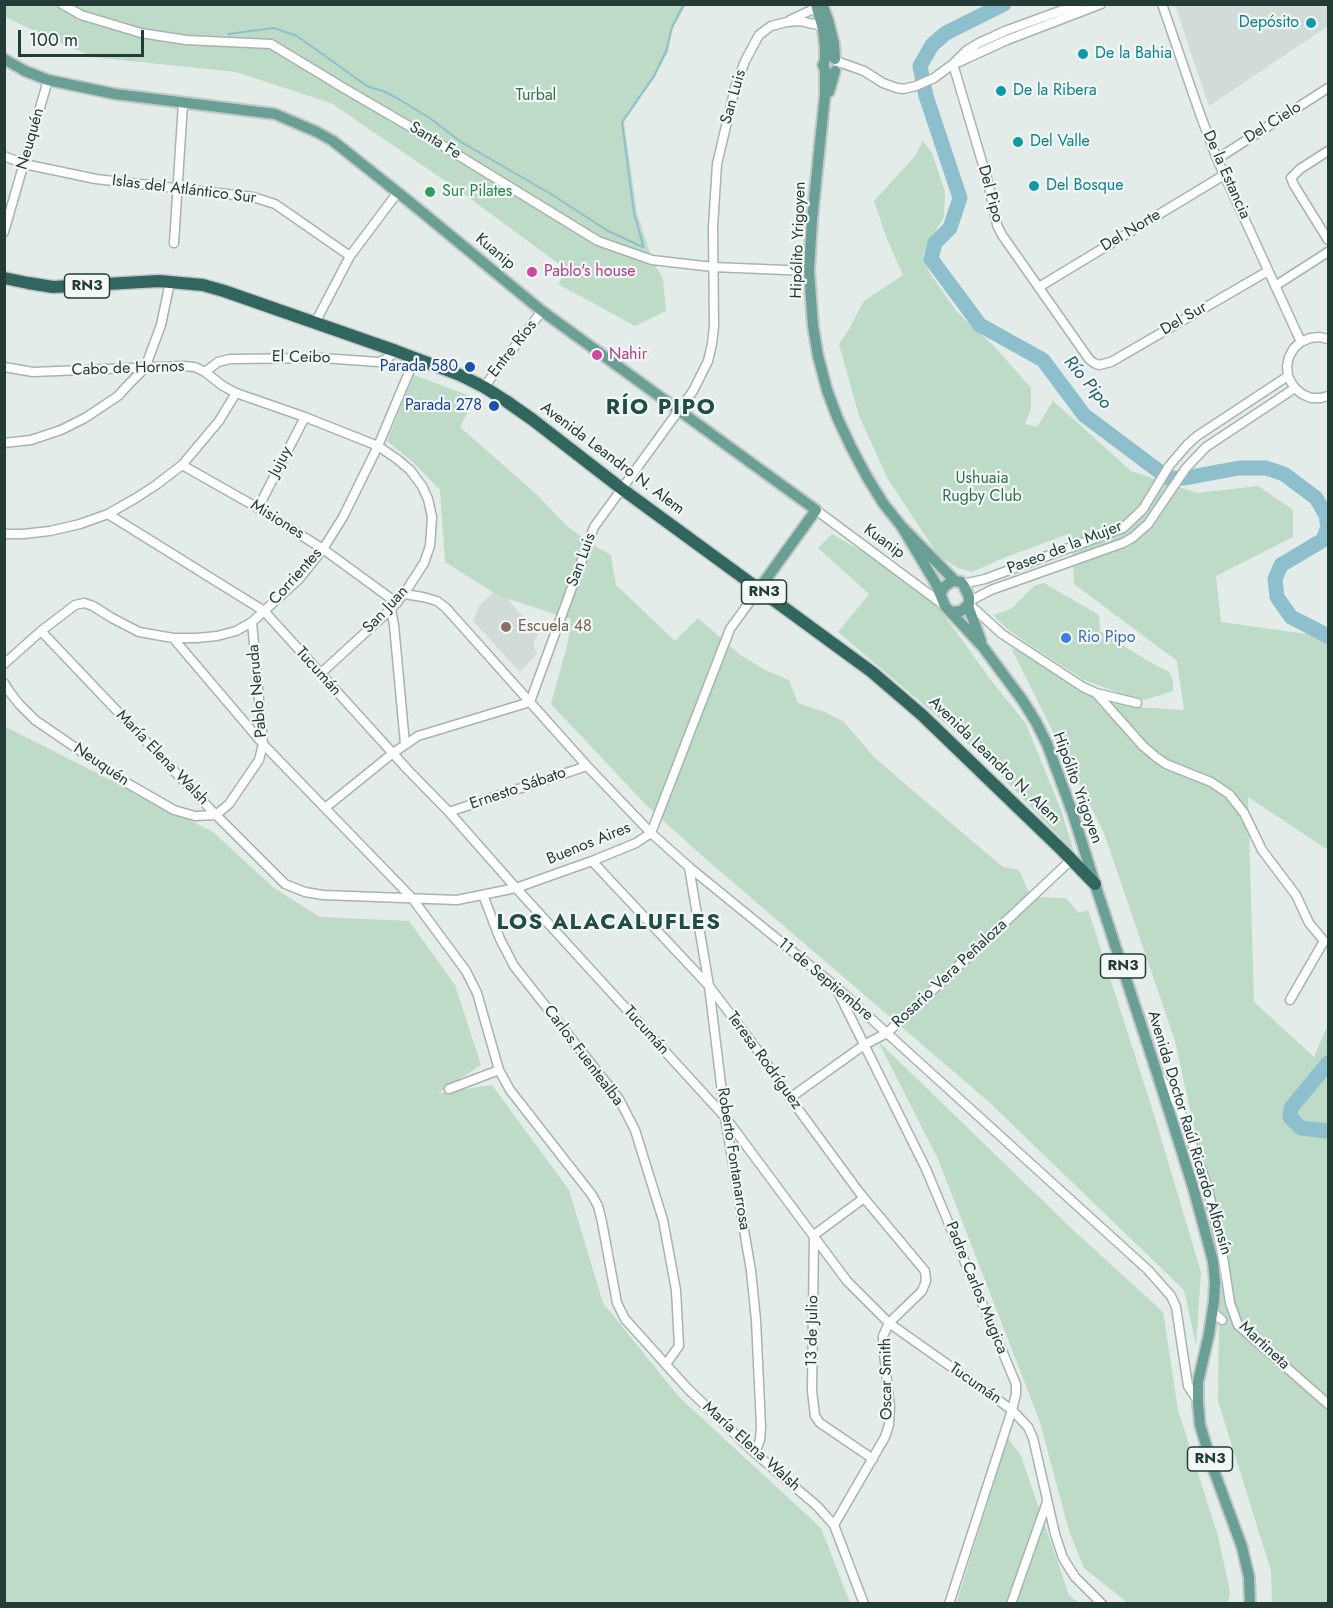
<!DOCTYPE html>
<meta charset="utf-8">
<style>
body{margin:0}
#map{position:relative;width:1333px;height:1608px;overflow:hidden;background:#e3ece8;font-family:Jost,sans-serif}
canvas{display:block}
.frame{position:absolute;inset:0;border:6px solid #233c37;pointer-events:none}
.scale{position:absolute;left:18px;top:30px;width:126px;height:27px;box-sizing:border-box;border:3px solid #233c37;border-top:0;padding-left:8px;font-size:18px;line-height:21px;white-space:nowrap;color:#233c37;-webkit-text-stroke:4px #f3f8f6;paint-order:stroke}
</style>
<div id="map">
<canvas width="1333" height="1608"></canvas>
<div class="frame"></div>
<div class="scale">100 m</div>
</div>
<script>
const ctx = document.querySelector('canvas').getContext('2d');
ctx.lineJoin = 'round';
function fill(path, color) {
  ctx.fillStyle = color;
  ctx.fill(path, 'evenodd');
}
function toPath(rows) {
  const path = new Path2D();
  for (const r of rows) {
    path.moveTo(r[0], r[1]);
    for (let i = 2; i < r.length; i += 2) path.lineTo(r[i], r[i + 1]);
  }
  return path;
}
function trace(path, color, width, dash) {
  ctx.strokeStyle = color;
  ctx.lineWidth = width;
  ctx.lineCap = dash ? 'butt' : 'round';
  ctx.setLineDash(dash || []);
  ctx.stroke(path);
}
function drawText(font, color, halo, rows, align = 'center') {
  ctx.font = font + ' Jost,sans-serif';
  ctx.lineWidth = 4.5;
  ctx.setLineDash([]);
  ctx.textBaseline = 'middle';
  ctx.strokeStyle = halo;
  ctx.fillStyle = color;
  for (const [text, x, y, turn = 0] of rows) {
    ctx.save();
    ctx.translate(x, y);
    ctx.rotate((+turn || 0) * Math.PI / 180);
    ctx.textAlign = isNaN(turn) ? turn : align;
    if (halo) ctx.strokeText(text, 0, 0);
    ctx.fillText(text, 0, 0);
    ctx.restore();
  }
}
fill(toPath([
 [1175,5,1328,5,1328,26,1209,106],
 [498,588,538,634,533,643,537,654,520,672,473,621,479,606]
]), '#d1dbd7');
fill(toPath([
 [4,5,686,5,673,28,668,52,655,77,624,122,637,213,652,260,663,279,666,311,635,326,558,284,567,270,460,191,331,103,236,72,92,57,7,18,5,16],
 [923,141,932,153,945,192,944,217,928,243,923,256,929,272,957,312,994,346,1031,388,1031,409,1025,424,1037,427,1053,401,1131,471,1197,493,1258,486,1293,510,1293,537,1216,576,1221,622,1328,637,1328,850,1248,797,1254,1002,1314,1057,1328,1024,1328,1603,1272,1603,1271,1571,1218,1401,1220,1245,1175,1041,1104,833,1011,648,1136,707,1184,710,1177,661,1074,584,1071,533,1006,557,972,572,956,567,938,555,888,479,859,416,839,344,849,329,864,301,903,275,887,239,874,201,915,156],
 [414,375,475,398,460,427,535,493,567,526,588,542,611,555,616,585,675,641,698,618,739,654,765,670,789,680,798,703,825,712,844,722,873,756,905,784,1003,867,1019,870,1031,897,1066,898,1079,913,1088,910,1151,1105,1201,1272,1196,1345,1184,1290,989,1102,700,854,646,805,551,704,568,642,571,619,499,596,445,562,440,490,414,463,387,441],
 [832,534,907,577,926,590,990,679,1026,724,1061,810,1074,852,982,756,930,710,838,632,869,594,818,548],
 [1044,583,1099,615,1100,631,1148,661,1169,672,1173,681,1173,691,1145,700,1130,697,1084,680,1030,645,1006,628,993,615,1011,609,1034,586],
 [4,726,213,832,274,888,320,917,409,921,455,985,481,1065,438,1093,492,1085,569,1190,603,1303,679,1397,821,1528,850,1603,5,1603],
 [878,1041,1071,1228,1163,1312,1178,1410,1218,1536,1230,1592,1228,1603,1128,1603,1084,1568,1069,1531,1040,1422,938,1159],
 [1008,1438,1021,1456,1069,1595,1079,1603,956,1604]
]), '#bddbc7');
trace(toPath([
 [228,34,274,28,297,36,360,81,369,87,383,91,397,98,431,119,461,142,551,194,608,231,643,247],
 [643,245,634,213,622,122,654,76,666,51,672,27,684,4]
]), '#8ebfcd', 2);
trace(toPath([
 [1004,4,946,33,932,45,920,66,926,96,960,198,950,228,935,243,931,259,980,325,1043,360,1084,415,1160,472,1169,478,1185,478,1239,468,1266,468,1284,474,1316,498,1326,515,1328,527,1323,540,1281,565,1275,579,1277,597,1291,617,1328,636],
 [1328,1063,1291,1108,1290,1117,1301,1128,1328,1131]
]), '#8ebfcd', 15);
const minor = toPath([
 [62,4,81,15,141,33,186,40,271,44,347,90,440,144,598,241,652,260,713,267,809,271],
 [1162,4,1200,114,1217,159,1301,342],
 [790,20,822,5],
 [836,61,864,71,883,83,897,88,903,89,916,86,934,78,953,64,967,50,979,43,1005,31,1079,4],
 [959,62,1007,40,1101,4],
 [953,64,988,182,997,225,1002,235,1089,359,1094,363,1099,365,1111,362,1268,271],
 [1328,151,1300,169,1291,178,1294,185,1328,240],
 [4,156,24,164,96,179,253,197,275,204,288,213,350,256],
 [1217,159,1328,88],
 [4,232,48,80],
 [174,243,183,103],
 [1275,286,1328,252],
 [1039,287,1224,175],
 [315,323,350,256,398,192],
 [1328,339,1320,337,1310,338,1301,342,1294,348,1289,357,1287,366,1288,376,1291,382,1295,388,1302,394,1311,398,1321,398,1328,396],
 [4,367,33,372,182,366,195,367,205,372,223,386,236,393,305,417,378,446,397,459,410,470,422,486,428,499,432,517,430,546,424,563,404,594,391,609,320,674],
 [205,372,218,362,230,359,322,358,379,362,388,358,396,351],
 [484,387,542,311],
 [4,443,31,440,61,430,85,418,118,396,128,385,145,368,161,325,170,282],
 [182,465,258,508,323,549,397,603],
 [258,508,305,417],
 [816,510,945,606],
 [108,514,264,611,407,769,449,812,516,888,725,1117,847,1281,889,1323,1012,1410,1028,1427,1033,1438,1055,1534,1063,1558,1075,1577,1102,1604],
 [4,534,23,534,50,531,80,524,108,514,136,498,156,485,182,465,219,421,236,393],
 [961,582,967,583,985,579,1123,528,1143,509,1169,466,1187,445,1197,436,1288,376],
 [404,594,423,597,437,601,446,608,587,766,651,833,689,867,835,986,1148,1270,1171,1296,1176,1307,1188,1386,1198,1401],
 [970,601,991,590,1123,543,1132,538,1148,524,1186,468,1206,447,1295,388],
 [969,604,1002,634,1083,687,1096,693,1137,703],
 [391,609,394,625,405,744],
 [41,631,216,815,285,884,305,892,323,895,457,900,516,888,592,861,636,843,651,833,730,629,759,589],
 [173,638,263,744,412,898,466,971,477,993,499,1070,510,1090,592,1195,598,1206,602,1222,617,1303,625,1319,688,1389,755,1453,817,1506,834,1525,864,1604],
 [4,664,41,631,75,605,84,603,93,606,112,618,139,632,173,638,197,638,217,636,236,631,252,622,299,579,323,549,343,517,378,446,415,358],
 [4,683,9,691,19,704,35,720,127,783,174,810,195,816,216,815,229,804,259,760,263,744,252,622],
 [1096,693,1143,746,1156,757,1166,764,1211,782,1229,794,1244,813,1262,850,1296,895,1309,923,1324,941,1290,1000],
 [325,808,393,753,418,736,530,702,594,527,693,391,708,361,712,344,714,326,713,227,717,164,735,88,745,61,759,35,771,26,787,22,800,21,822,26],
 [449,812,587,766],
 [592,861,709,986,756,1048,790,1098,859,1192,925,1271,926,1281,922,1291,889,1323,883,1336,883,1345,890,1407,889,1425,885,1437,834,1525],
 [689,867,709,986,725,1117,751,1271,756,1320,761,1427,760,1440,755,1453],
 [483,895,500,939,514,966,619,1099,635,1130,663,1220,676,1290,679,1346,666,1364],
 [838,992,926,1169,1016,1384,1016,1394,1012,1410,949,1604],
 [1161,1078,1178,1105,1207,1185,1223,1257,1230,1303,1238,1325,1328,1404],
 [449,1089,499,1070],
 [790,1098,864,1045,887,1033,1071,860],
 [864,1198,814,1235,812,1391,815,1416,820,1423,873,1459],
 [1213,1312,1222,1320],
 [1011,1604,1047,1502]
]);
const major = toPath([
 [816,4,823,29,825,47,825,60,823,65,825,70,825,95,812,220,809,271,813,326,818,356,827,390,837,417,851,447,867,477,883,503,902,527,955,581],
 [822,4,828,20,834,44,835,59],
 [4,59,25,71,48,80,115,94,275,114,317,132,333,141,411,203,542,311,816,510,759,589],
 [829,92,835,71],
 [902,527,936,584,945,606,983,647,1023,701,1036,722,1047,744,1073,814,1095,884,1156,1070,1193,1187,1213,1261,1215,1282,1214,1301,1209,1334,1198,1382,1198,1403,1200,1425,1213,1468,1242,1547,1249,1577,1250,1604],
 [941,593,944,587,952,581,961,582,964,586,969,597,969,604,961,611,952,612],
 [968,606,981,641]
]);
const highway = toPath([
 [4,278,28,283,53,287,159,281,203,285,224,291,396,351,460,375,484,387,506,401,533,420,622,489,872,672,922,715,1063,851,1095,884]
]);
trace(minor, '#a6b4af', 11);
trace(major, '#c1c8c7', 14);
trace(highway, '#c1c8c7', 15);
trace(minor, '#fff', 8);
trace(major, '#6a9f95', 10);
trace(highway, '#31665f', 12);
for (const [x, y, r, color] of [
 [1311,23,6,"#0f9aa8"],
 [1083,54,6,"#0f9aa8"],
 [1001,91,6,"#0f9aa8"],
 [1018,142,6,"#0f9aa8"],
 [1034,186,6,"#0f9aa8"],
 [430,192,6,"#2e9e5b"],
 [532,272,6,"#d1479c"],
 [597,355,6,"#d1479c"],
 [470,367,6,"#1a4fb4"],
 [494,406,6,"#1a4fb4"],
 [506,627,6,"#8d6e63"],
 [1066,638,6,"#3f7fe0"]
]) {
  const dot = new Path2D();
  dot.arc(x, y, r, 0, 2 * Math.PI);
  ctx.fillStyle = color;
  ctx.fill(dot);
  trace(dot, '#f3f8f6', 2);
}
for (const [x, y, w] of [
 [87,286,45],
 [764,592,45],
 [1123,966,45],
 [1210,1459,45]
]) {
  const box = new Path2D();
  box.roundRect(x - w / 2, y - 12, w, 24, 4.5);
  ctx.fillStyle = '#f3f8f6';
  ctx.fill(box);
  trace(box, '#233c37', 1.5);
}
drawText('bold 15px', '#233c37', null, [
 ["RN3",87,286],
 ["RN3",764,592],
 ["RN3",1123,966],
 ["RN3",1210,1459]
]);
drawText('16px', '#0d838f', '#f3f8f6', [
 ["Depósito",1299,23,"right"],
 ["De la Bahia",1095,54],
 ["De la Ribera",1013,91],
 ["Del Valle",1030,142],
 ["Del Bosque",1046,186]
], 'left');
drawText('16px', '#30704e', '#f3f8f6', [
 ["Turbal",536,96],
 ["Ushuaia",982,479],
 ["Rugby Club",982,497]
]);
drawText('16px', '#233c37', '#f3f8f6', [
 ["San Luis",734,97,-74],
 ["Del Cielo",1273,123,-32],
 ["Neuquén",31,139,-74],
 ["Santa Fe",435,141,31],
 ["De la Estancia",1226,175,66],
 ["Islas del Atlántico Sur",184,190,7],
 ["Del Pipo",990,194,75],
 ["Del Norte",1131,231,-31],
 ["Hipólito Yrigoyen",799,240,-88],
 ["Kuanip",495,252,40],
 ["Del Sur",1184,319,-30],
 ["Entre Ríos",513,349,-52],
 ["El Ceibo",301,358,1],
 ["Cabo de Hornos",128,369,-2],
 ["Avenida Leandro N. Alem",612,459,37],
 ["Jujuy",281,462,-62],
 ["Misiones",277,520,32],
 ["Kuanip",884,542,36],
 ["Paseo de la Mujer",1065,548,-21],
 ["San Luis",582,560,-70],
 ["Corrientes",296,577,-48],
 ["San Juan",386,610,-47],
 ["Tucumán",318,672,48],
 ["Pablo Neruda",258,691,-95],
 ["María Elena Walsh",162,758,46],
 ["Avenida Leandro N. Alem",994,761,44],
 ["Neuquén",101,765,34],
 ["Hipólito Yrigoyen",1077,788,70],
 ["Ernesto Sábato",518,789,-19],
 ["Buenos Aires",589,844,-22],
 ["Rosario Vera Peñaloza",950,974,-43],
 ["11 de Septiembre",825,980,40],
 ["Tucumán",646,1031,48],
 ["Carlos Fuentealba",583,1056,53],
 ["Teresa Rodríguez",764,1061,54],
 ["Avenida Doctor Raúl Ricardo Alfonsín",1189,1133,73],
 ["Roberto Fontanarrosa",733,1159,81],
 ["Padre Carlos Mugica",976,1288,68],
 ["13 de Julio",813,1331,-89],
 ["Martineta",1264,1346,43],
 ["Oscar Smith",887,1379,-91],
 ["Tucumán",975,1384,35],
 ["María Elena Walsh",751,1447,42]
]);
drawText('16px', '#27864d', '#f3f8f6', [
 ["Sur Pilates",442,192]
], 'left');
drawText('16px', '#b23c85', '#f3f8f6', [
 ["Pablo's house",544,272],
 ["Nahir",609,355]
], 'left');
drawText('16px', '#164399', '#f3f8f6', [
 ["Parada 580",458,367],
 ["Parada 278",482,406]
], 'right');
drawText('16px', '#785e54', '#f3f8f6', [
 ["Escuela 48",518,627]
], 'left');
drawText('16px', '#366cbe', '#f3f8f6', [
 ["Rio Pipo",1078,638]
], 'left');
drawText('italic 18px', '#216074', '#f3f8f6', [
 ["Río Pipo",1087,383,50]
]);
ctx.letterSpacing = '1.5px';
drawText('bold 22px', '#204d45', '#f3f8f6', [
 ["RÍO PIPO",661,409],
 ["LOS ALACALUFLES",609,924]
]);
ctx.letterSpacing = '0px';
</script>
